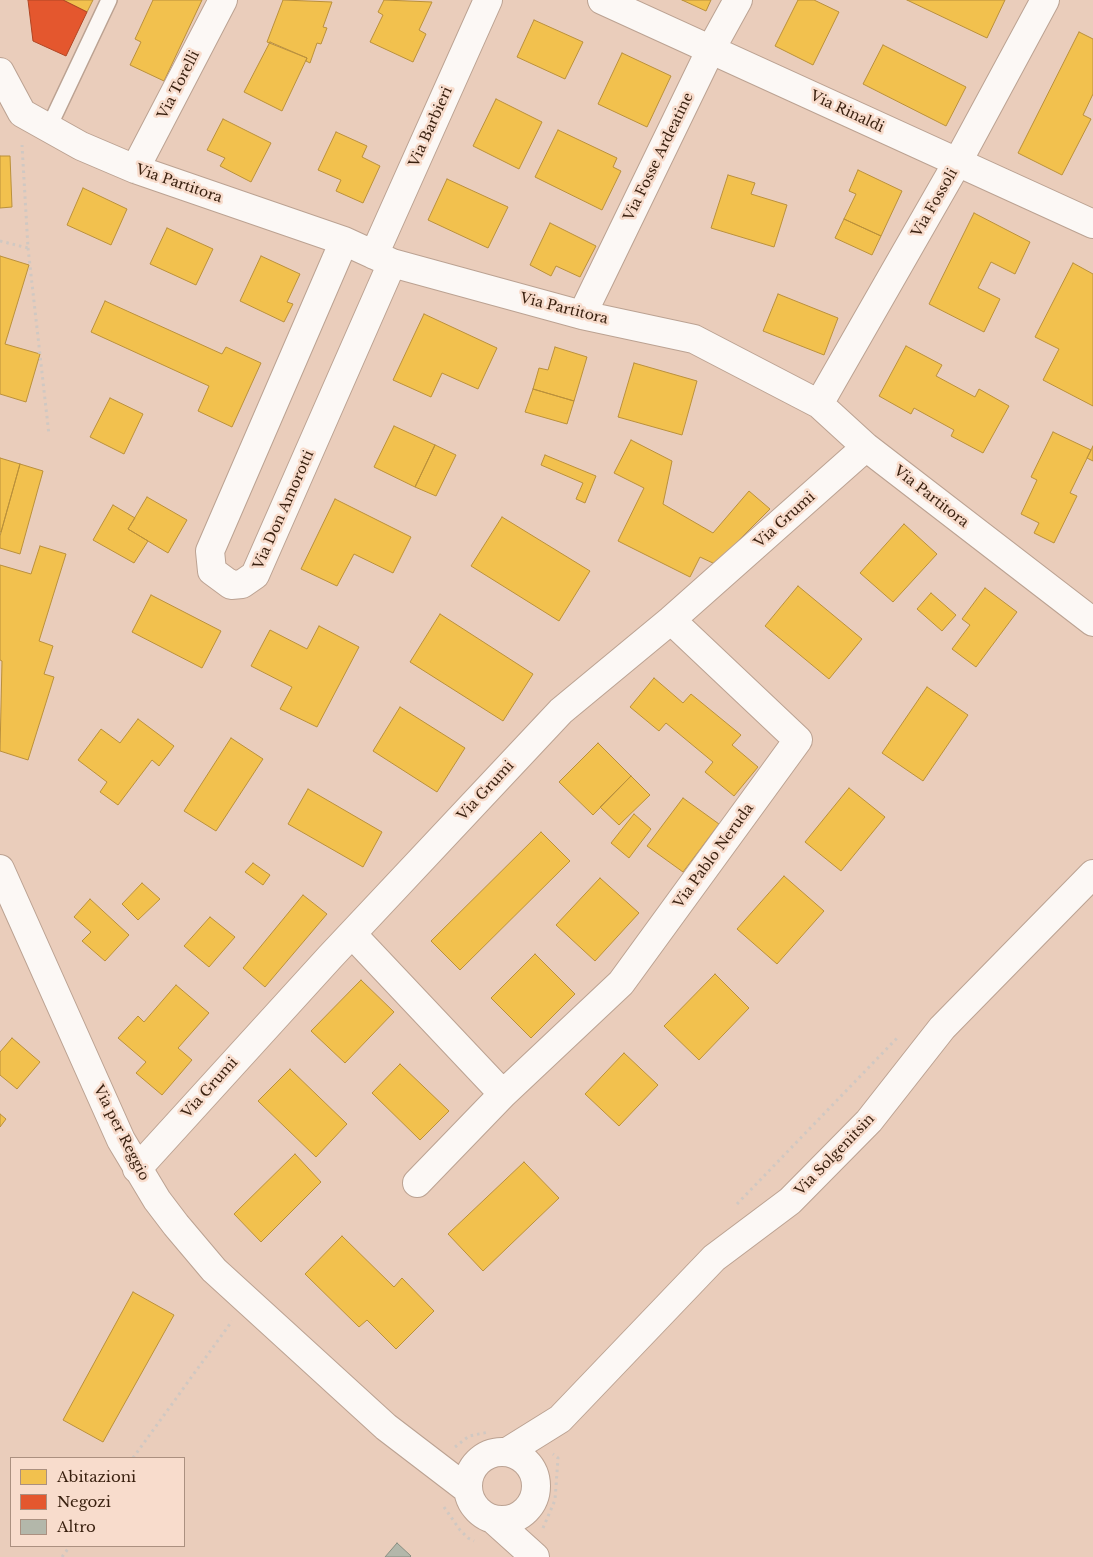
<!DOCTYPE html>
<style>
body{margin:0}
#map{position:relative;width:1093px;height:1557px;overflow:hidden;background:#eacdbb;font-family:"Libre Baskerville",serif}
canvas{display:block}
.legend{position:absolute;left:10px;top:1457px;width:175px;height:90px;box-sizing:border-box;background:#f8dccc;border:1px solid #ab9080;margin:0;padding:6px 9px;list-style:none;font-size:15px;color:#381f0e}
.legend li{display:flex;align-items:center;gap:10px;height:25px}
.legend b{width:25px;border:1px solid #ab9080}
</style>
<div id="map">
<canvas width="1093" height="1557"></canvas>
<ul class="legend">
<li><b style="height:14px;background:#f2c14e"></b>Abitazioni</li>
<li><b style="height:14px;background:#e4572e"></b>Negozi</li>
<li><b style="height:14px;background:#b3b7aa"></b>Altro</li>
</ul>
</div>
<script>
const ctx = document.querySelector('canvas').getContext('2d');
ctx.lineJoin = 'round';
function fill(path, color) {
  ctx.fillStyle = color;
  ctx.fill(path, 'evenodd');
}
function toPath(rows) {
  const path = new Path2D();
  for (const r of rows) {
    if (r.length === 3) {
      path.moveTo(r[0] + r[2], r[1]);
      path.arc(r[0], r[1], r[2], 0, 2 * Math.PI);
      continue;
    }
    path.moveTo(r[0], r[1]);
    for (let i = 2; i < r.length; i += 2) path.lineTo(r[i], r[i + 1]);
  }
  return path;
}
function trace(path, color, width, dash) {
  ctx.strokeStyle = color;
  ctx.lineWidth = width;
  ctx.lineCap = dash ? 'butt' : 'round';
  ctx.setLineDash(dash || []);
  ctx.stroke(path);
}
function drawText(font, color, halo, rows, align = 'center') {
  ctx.font = font + ' "Libre Baskerville",serif';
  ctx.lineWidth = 5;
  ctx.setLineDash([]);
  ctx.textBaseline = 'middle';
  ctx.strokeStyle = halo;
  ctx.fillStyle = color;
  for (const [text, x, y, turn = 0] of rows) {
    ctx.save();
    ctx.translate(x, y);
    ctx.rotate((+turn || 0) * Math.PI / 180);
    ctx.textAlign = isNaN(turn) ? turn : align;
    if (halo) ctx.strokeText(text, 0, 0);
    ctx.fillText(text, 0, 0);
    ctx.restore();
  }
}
const homes = toPath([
 [63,0,93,0,87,12,63,0],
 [153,0,202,0,164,81,130,65,141,42,135,39,153,0],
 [283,0,332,2,323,27,327,28,321,44,317,43,310,63,306,61,307,58,267,42,283,0],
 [384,0,432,2,419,30,426,34,413,62,370,42,383,15,378,12,384,0],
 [682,0,711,0,706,11,682,0],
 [798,0,814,0,839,12,813,65,775,46,798,0],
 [907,0,1005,0,987,38,907,0],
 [534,20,583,42,565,79,517,57,534,20],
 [1079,32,1093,39,1093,94,1083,115,1091,119,1062,175,1018,153,1079,32],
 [270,42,307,58,282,111,244,92,270,42],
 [883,45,966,87,946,126,863,84,883,45],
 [622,53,671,76,647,127,598,104,622,53],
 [496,99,542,122,519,169,473,146,496,99],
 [223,119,271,143,251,182,220,166,225,158,207,150,223,119],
 [558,130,617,158,613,167,621,171,602,210,535,177,558,130],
 [336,132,367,146,362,157,380,166,363,203,336,191,341,180,318,170,336,132],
 [0,156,10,156,12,207,0,208,0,156],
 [858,170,902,191,881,236,844,219,856,194,849,191,858,170],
 [728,175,755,183,751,194,787,205,774,247,711,228,728,175],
 [447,179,508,207,488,248,428,220,447,179],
 [83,188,127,209,111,245,67,225,83,188],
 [974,213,1030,242,1015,274,991,262,978,288,1000,299,984,332,929,304,974,213],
 [844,219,881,236,872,255,835,238,844,219],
 [550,223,596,246,580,277,556,266,551,276,530,265,550,223],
 [167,228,213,249,196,285,150,264,167,228],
 [0,256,29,265,5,344,40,354,26,402,0,394,0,256],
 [261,256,300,274,287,302,293,304,284,322,240,301,261,256],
 [1073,263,1093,274,1093,406,1043,380,1059,349,1035,337,1073,263],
 [778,294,838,318,824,355,763,331,778,294],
 [105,301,222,354,226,347,261,363,232,427,198,411,209,386,91,332,105,301],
 [424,314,497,348,478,389,442,373,431,397,393,380,424,314],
 [906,346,942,365,936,376,975,397,979,389,1009,406,983,453,951,436,954,430,914,408,911,414,879,396,906,346],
 [555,347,587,357,574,401,533,389,539,368,548,370,555,347],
 [634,363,697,381,682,435,618,417,634,363],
 [533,389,574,401,567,424,525,412,533,389],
 [110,398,143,414,124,454,90,437,110,398],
 [394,426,435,445,415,487,374,467,394,426],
 [1053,432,1091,450,1070,493,1077,496,1054,543,1034,533,1039,523,1021,514,1037,480,1031,477,1053,432],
 [631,440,672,461,663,504,713,533,749,491,770,509,715,564,700,557,690,577,618,541,644,488,614,473,631,440],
 [435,445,456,455,436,496,415,487,435,445],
 [1093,446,1093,461,1087,458,1093,446],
 [545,455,596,476,585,503,576,499,583,483,541,465,545,455],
 [0,458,20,464,1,532,0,532,0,458],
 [20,464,43,471,20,554,0,548,0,536,20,464],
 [147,497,187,520,168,553,128,529,147,497],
 [335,499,411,537,393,573,354,554,337,586,301,569,335,499],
 [113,505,135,518,128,529,148,541,134,563,93,540,113,505],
 [502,517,590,571,559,621,471,566,502,517],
 [904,524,937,554,893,602,860,573,904,524],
 [40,546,66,554,39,641,53,646,44,674,54,677,28,760,0,751,2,661,0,660,0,565,31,574,40,546],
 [798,586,862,639,829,679,765,626,798,586],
 [985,588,1017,612,976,667,952,649,970,625,962,619,985,588],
 [931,593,956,615,942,631,917,609,931,593],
 [151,595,221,631,202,668,132,632,151,595],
 [440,614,533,674,503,721,410,662,440,614],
 [319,626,359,647,317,727,280,709,292,687,251,666,270,630,307,649,319,626],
 [654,678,683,703,691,694,741,735,732,745,758,767,734,796,705,772,713,762,666,723,659,731,630,707,654,678],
 [927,687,968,715,923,781,882,753,927,687],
 [400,707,465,748,437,792,373,751,400,707],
 [138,719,174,746,159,766,152,760,118,805,100,792,107,782,78,760,101,729,120,743,138,719],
 [231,738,263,759,216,831,184,811,231,738],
 [598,743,631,776,593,815,559,782,598,743],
 [631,776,650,795,619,825,600,807,631,776],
 [849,788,885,817,841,871,805,842,849,788],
 [308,789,382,832,363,867,288,824,308,789],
 [683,798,719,824,683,872,647,846,683,798],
 [634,814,651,829,629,858,611,843,634,814],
 [541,832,570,861,460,970,431,941,541,832],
 [253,863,270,875,263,885,245,872,253,863],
 [784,876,824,911,777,964,737,929,784,876],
 [600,878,639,913,595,961,556,925,600,878],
 [142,883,160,899,138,920,122,904,142,883],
 [303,895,327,914,265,987,243,968,303,895],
 [90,899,129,935,105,961,82,941,91,932,74,917,90,899],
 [210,917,235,937,209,967,184,946,210,917],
 [535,954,575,994,531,1038,491,998,535,954],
 [715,974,749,1008,699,1060,664,1026,715,974],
 [361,980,394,1012,345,1063,311,1031,361,980],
 [176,985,209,1013,178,1048,192,1060,162,1095,136,1073,146,1062,118,1038,138,1016,144,1022,176,985],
 [12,1038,40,1062,17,1089,0,1075,0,1052,12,1038],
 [624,1053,658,1085,619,1126,585,1094,624,1053],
 [400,1064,449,1111,420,1140,372,1093,400,1064],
 [290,1069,347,1124,316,1157,258,1101,290,1069],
 [0,1114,6,1119,0,1127,0,1114],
 [295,1154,321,1182,261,1242,234,1214,295,1154],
 [524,1162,559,1198,483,1271,448,1234,524,1162],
 [342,1236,394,1287,402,1278,434,1311,396,1349,367,1320,359,1327,305,1274,342,1236],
 [133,1292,174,1315,103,1442,63,1420,133,1292]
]);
fill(homes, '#f2c14e');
trace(homes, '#ba903b', 1);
const shops = toPath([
 [28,0,63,0,87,12,66,56,33,41,28,0]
]);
fill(shops, '#e4572e');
trace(shops, '#b04624', 1);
const building = toPath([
 [397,1543,411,1556,410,1557,385,1557,397,1543]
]);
fill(building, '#b3b7aa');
trace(building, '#888e81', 1);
const service = toPath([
 [48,129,109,0]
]);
const minor = toPath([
 [602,0,1093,224],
 [0,72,22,113,81,146,135,169,344,241,392,263,582,315,694,339,819,404,866,447,1093,622],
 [135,169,223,0],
 [344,241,210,551,212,571,231,585,242,584,255,575,392,263],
 [374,255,488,0],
 [582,315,711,49,738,0],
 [819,404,957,163,1045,0],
 [352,934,503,1094,621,983,798,740,671,620],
 [137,1169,330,957,561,711,671,620,866,447],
 [417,1183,503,1094]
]);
const tertiary = toPath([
 [0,869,121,1140,157,1200,176,1225,214,1270,386,1427,467,1489],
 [502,1486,34],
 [507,1452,560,1419,714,1258,790,1201,869,1121,942,1028,1093,874],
 [494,1520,535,1557]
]);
trace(service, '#bba292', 18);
trace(minor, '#bba292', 30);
trace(tertiary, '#bba292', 30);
trace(toPath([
 [0,241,28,248,22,145],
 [28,248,49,435],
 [737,1204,899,1036],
 [455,1447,469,1436,489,1432],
 [133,1458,232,1321],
 [444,1507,460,1530,468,1538,474,1541],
 [543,1528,555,1500,558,1458,553,1454],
 [62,1557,70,1546]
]), '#d0c8c2', 3, [2.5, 4]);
trace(service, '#fcf8f5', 15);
trace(minor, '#fcf8f5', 28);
trace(tertiary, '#fcf8f5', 28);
drawText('14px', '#381f0e', '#f8dccc', [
 ["Via Torelli",179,85,-63],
 ["Via Rinaldi",847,112,25],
 ["Via Barbieri",431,127,-66],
 ["Via Fosse Ardeatine",659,157,-64],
 ["Via Partitora",179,184,19],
 ["Via Fossoli",935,203,-60],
 ["Via Partitora",564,309,14],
 ["Via Partitora",931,497,38],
 ["Via Don Amorotti",284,510,-66],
 ["Via Grumi",785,520,-42],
 ["Via Grumi",486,791,-47],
 ["Via Pablo Neruda",714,856,-54],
 ["Via Grumi",210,1088,-48],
 ["Via per Reggio",121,1133,63],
 ["Via Solgenitsin",835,1155,-46]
]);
</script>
